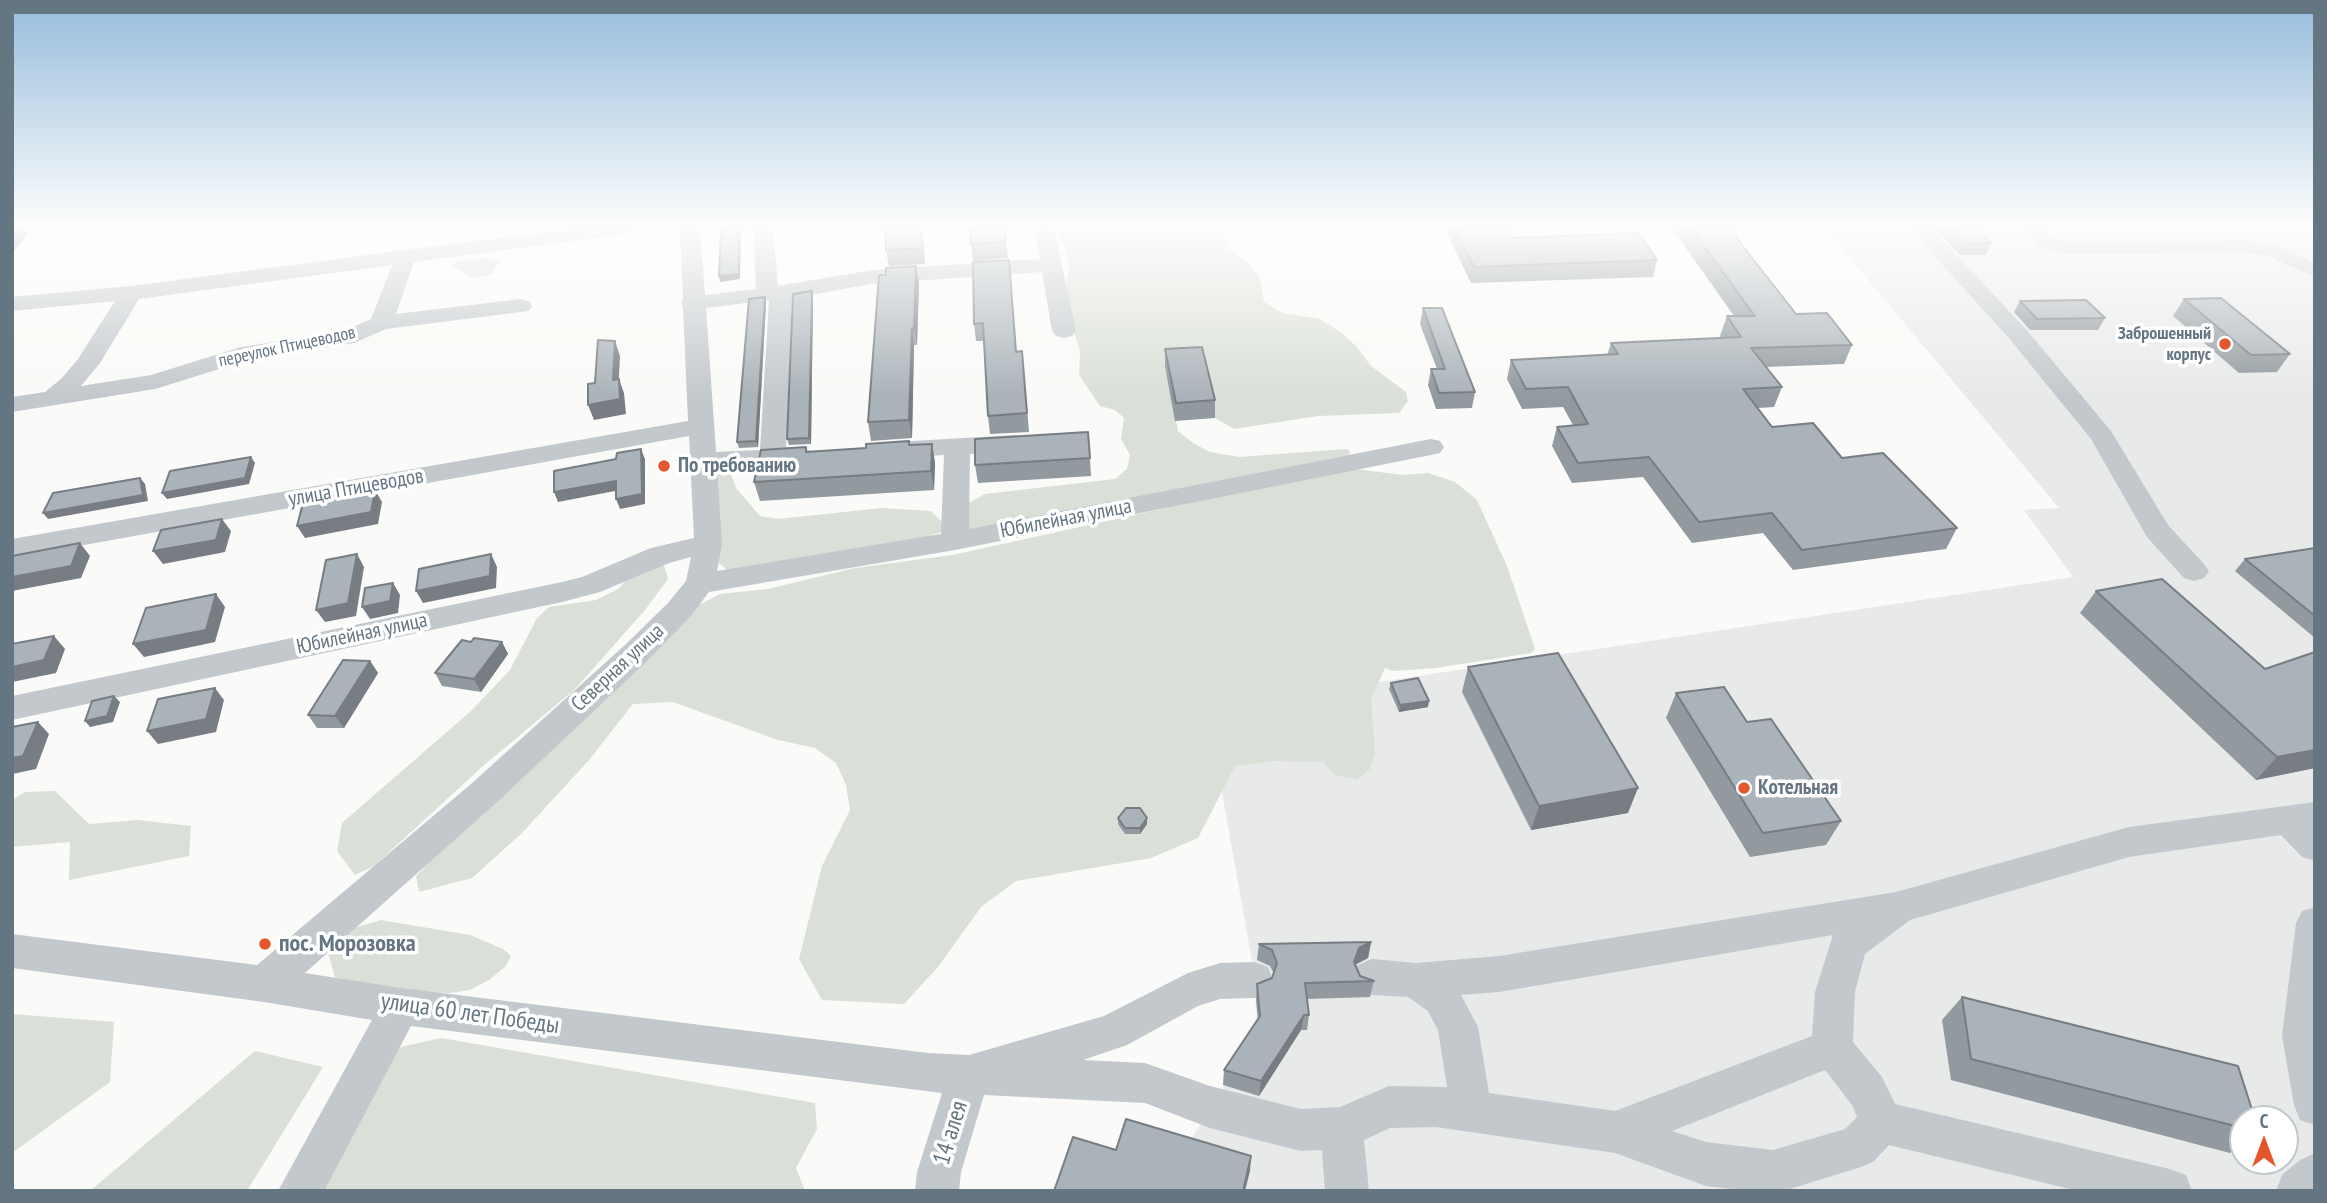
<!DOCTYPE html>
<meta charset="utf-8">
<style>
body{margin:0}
#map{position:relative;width:2327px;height:1203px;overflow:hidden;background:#fafaf8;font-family:"PT Sans Narrow",sans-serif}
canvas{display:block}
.frame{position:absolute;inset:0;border:14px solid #657683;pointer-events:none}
.north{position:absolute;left:2229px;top:1105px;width:70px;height:70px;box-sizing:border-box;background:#fff;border:2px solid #c1c8cd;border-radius:50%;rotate:0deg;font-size:19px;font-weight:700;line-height:28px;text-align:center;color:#657683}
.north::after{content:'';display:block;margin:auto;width:24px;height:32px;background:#e4572e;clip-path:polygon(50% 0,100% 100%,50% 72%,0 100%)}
</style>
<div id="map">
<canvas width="2327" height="1203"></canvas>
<div class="frame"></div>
<div class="north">С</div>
</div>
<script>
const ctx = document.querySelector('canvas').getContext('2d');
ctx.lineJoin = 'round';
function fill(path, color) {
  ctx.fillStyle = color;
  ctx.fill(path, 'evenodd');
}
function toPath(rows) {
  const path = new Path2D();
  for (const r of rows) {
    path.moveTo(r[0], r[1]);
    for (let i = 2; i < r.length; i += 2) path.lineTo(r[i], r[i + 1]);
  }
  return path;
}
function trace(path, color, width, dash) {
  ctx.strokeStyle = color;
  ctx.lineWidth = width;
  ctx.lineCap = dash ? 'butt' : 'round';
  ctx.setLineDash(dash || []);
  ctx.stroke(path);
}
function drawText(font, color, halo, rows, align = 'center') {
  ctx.font = font + ' "PT Sans Narrow",sans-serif';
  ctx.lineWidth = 7;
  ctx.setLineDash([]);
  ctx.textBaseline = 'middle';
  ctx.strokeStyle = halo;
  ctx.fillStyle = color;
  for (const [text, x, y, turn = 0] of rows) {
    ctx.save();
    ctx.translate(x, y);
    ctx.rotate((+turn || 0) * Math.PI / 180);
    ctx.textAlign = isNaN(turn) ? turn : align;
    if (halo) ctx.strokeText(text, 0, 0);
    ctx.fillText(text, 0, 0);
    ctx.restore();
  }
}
fill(toPath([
 [1824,227,2315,227,2315,1191,1061,1191,1183,1152,1258,1032,1252,961,1207,708,2073,577,2024,510,2059,508],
 [2243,1119,2285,1119,2285,1161,2243,1161]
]), '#e8e9e9');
fill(toPath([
 [1062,227,1229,227,1223,236,1231,251,1246,261,1260,278,1264,302,1283,313,1320,319,1342,333,1357,347,1371,366,1406,392,1408,401,1399,413,1318,416,1234,429,1215,418,1202,365,1165,368,1178,431,1193,443,1210,452,1239,457,1346,449,1350,451,1349,455,965,530,967,504,985,494,1115,479,1127,469,1130,455,1121,439,1124,418,1115,410,1100,406,1079,375,1080,352,1065,298,1069,264,1059,232],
 [485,258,500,260,492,273,486,276,473,278,453,266,458,261],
 [1347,468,1403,475,1428,473,1455,482,1477,500,1507,566,1535,649,1531,653,1436,668,1393,671,1385,668,1371,699,1375,753,1370,769,1357,779,1335,775,1323,762,1275,761,1235,766,1198,838,1151,858,1016,881,981,907,938,967,904,1004,822,1000,799,959,822,866,850,810,846,785,836,763,815,748,778,740,673,702,633,704,589,760,522,833,472,878,419,892,416,876,484,806,693,608,720,594,768,589,855,568,953,555],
 [717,471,730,471,736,488,760,516,778,519,882,508,931,511,943,523,941,532,907,544,733,574,716,561,712,483],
 [654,566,664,566,668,579,645,610,575,689,483,766,374,866,355,875,337,851,342,823,471,711,510,670,537,618,549,607,596,600,618,589,631,575],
 [55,791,89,824,138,820,191,826,189,856,69,880,70,842,12,847,12,800,25,792],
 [381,920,470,935,503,949,511,956,506,966,489,980,470,990,449,993,366,990,335,977,328,953,353,928],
 [12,1014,114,1022,110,1082,12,1153],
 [441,1038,815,1103,817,1129,796,1168,805,1191,284,1191,339,1098,401,1047],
 [255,1051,323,1067,247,1191,90,1191]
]), '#dadfd7');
fill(toPath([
 [581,227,641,227,631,233,414,262,396,314,521,299,529,301,532,306,529,311,386,329,354,343,245,361,155,389,12,412,12,397,45,392,62,378,78,359,115,301,12,311,12,297,131,286,581,227],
 [392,265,371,319,341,332,241,347,151,375,81,386,100,363,139,299,392,265],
 [680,227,700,227,705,295,756,289,753,227,773,227,778,286,872,270,1040,259,1034,227,1054,227,1076,331,1072,336,1064,338,1056,336,1052,331,1042,272,872,284,792,298,786,449,809,450,813,456,809,462,800,464,717,468,722,544,717,571,941,534,944,455,895,458,886,456,882,450,886,444,895,442,1016,435,1025,437,1029,443,1025,449,970,454,969,529,1431,439,1440,441,1444,447,1440,453,1431,455,955,550,709,592,690,617,647,661,495,804,305,973,401,988,928,1053,969,1055,1104,1016,1188,973,1220,963,1254,962,1268,967,1273,980,1268,993,1254,998,1220,999,1198,1006,1127,1045,1083,1060,1145,1063,1210,1086,1301,1109,1340,1107,1389,1086,1447,1087,1438,1030,1428,1011,1408,997,1372,995,1358,989,1353,977,1358,965,1372,959,1416,963,1499,956,1896,892,2129,827,2315,802,2315,861,2302,857,2281,835,2129,857,1910,920,1865,954,1855,992,1853,1042,1882,1077,1895,1104,2170,1169,2186,1175,2192,1191,2078,1191,1889,1145,1873,1162,1858,1168,1783,1191,1748,1191,1706,1186,1615,1153,1436,1127,1390,1128,1364,1140,1369,1191,1325,1191,1322,1150,1301,1151,1210,1128,1145,1103,984,1095,961,1172,959,1191,915,1191,917,1172,942,1093,411,1026,324,1191,278,1191,372,1020,264,1002,12,968,12,934,257,965,471,784,625,645,668,603,686,581,691,557,669,563,600,592,562,602,12,720,12,696,562,582,582,577,651,548,694,538,689,436,12,558,12,539,688,421,683,307,681,303,683,300,680,227],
 [769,300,760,450,716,452,706,308,769,300],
 [1833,935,1815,992,1812,1036,1615,1111,1489,1093,1478,1027,1461,995,1499,992,1833,935],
 [1825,1070,1852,1105,1857,1117,1845,1129,1773,1150,1706,1142,1672,1131,1825,1070],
 [1908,227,1930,227,2025,328,2111,431,2168,525,2204,564,2209,571,2204,578,2194,581,2184,578,2147,537,2091,439,2009,338,1908,227],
 [2021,227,2043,227,2056,239,2070,242,2244,240,2274,245,2315,263,2315,277,2268,256,2244,252,2070,254,2042,248,2021,227],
 [2315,907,2315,1125,2300,1120,2294,1105,2282,1036,2296,923,2302,911,2315,907],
 [2315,1153,2315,1191,2276,1191,2282,1175,2300,1160,2315,1153]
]), '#c3c8cc');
fill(toPath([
 [922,227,925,264,889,266,886,250],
 [969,227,1006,242,1008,258,973,261],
 [1444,227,1506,227,1512,238,1657,260,1653,277,1471,283],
 [1671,227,1728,227,1796,314,1852,345,1844,364,1766,367,1782,387,1774,407,1758,408,1772,427,1842,458,1957,528,1946,549,1793,570,1763,533,1692,543,1643,477,1572,483,1552,446,1557,427,1573,425,1563,407,1522,409,1507,379,1511,360,1607,355,1611,343,1722,338,1720,336,1727,316,1734,316],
 [1934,227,1975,227,1991,243,1986,255,1960,255],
 [973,262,1016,352,1022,351,1029,432,990,434,988,416,984,341,976,341,974,324],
 [916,266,919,283,917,345,914,345,912,438,871,441,868,422,886,275],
 [812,291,813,297,811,444,789,445,787,439],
 [765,297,766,303,758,447,739,448,737,442],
 [2184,299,2290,354,2277,372,2239,373,2173,316],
 [2020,301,2105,318,2098,330,2030,330,2014,312],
 [1423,308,1475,392,1472,408,1436,409,1428,385,1431,369,1437,369,1420,324],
 [1165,349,1215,400,1215,418,1175,421,1165,367],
 [909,441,910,445,935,462,934,490,760,501,754,482,806,447,807,452,866,448],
 [1090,458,1091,476,978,483,975,465],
 [2315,548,2315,638,2235,571,2245,559],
 [2096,591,2265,669,2315,652,2315,768,2256,780,2080,613],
 [471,642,502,642,508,654,481,692,442,686,435,673],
 [370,661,378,673,344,728,317,728,308,715],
 [1468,667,1628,813,1531,830,1462,692],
 [1391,683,1428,707,1399,712,1389,689],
 [1676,693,1747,722,1841,821,1826,845,1750,857,1666,718],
 [1118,818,1147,824,1140,834,1125,834,1118,824],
 [1371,942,1368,958,1355,965,1360,976,1374,981,1370,997,1307,999,1309,1015,1307,1030,1301,1030,1259,1096,1223,1085,1224,1070,1258,1020,1256,1000,1257,984,1272,978,1274,974,1270,966,1257,960,1259,944],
 [1962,997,2243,1119,2243,1144,2230,1153,1951,1080,1942,1020]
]), '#929a9f');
fill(toPath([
 [20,227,24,227,28,234,12,253,12,237],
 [739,227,741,227,740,279,720,282,719,276],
 [921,227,922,227,925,264,923,248],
 [916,266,919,283,917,345,914,328],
 [812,291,813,297,811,444,809,438],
 [765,297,766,303,758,447,756,441],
 [912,328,914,345,912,438,909,420],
 [615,341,620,356,618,394,613,380],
 [619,379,624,393,626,414,594,420,588,405],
 [932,444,935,462,934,490,931,471],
 [641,449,645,459,645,504,620,509,616,499],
 [251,457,255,463,249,484,167,499,162,493],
 [140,478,145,484,148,501,48,519,43,513],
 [616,481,620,490,558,502,554,492],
 [375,490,382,502,378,524,305,538,297,526],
 [222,519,231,531,225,552,163,564,153,551],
 [80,543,90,556,81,578,12,591,12,577],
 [357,554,364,567,356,616,325,622,316,610],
 [491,554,497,567,496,588,423,603,416,591],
 [393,583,400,595,398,613,370,619,362,607],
 [216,594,225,607,215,642,144,657,133,644],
 [54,636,65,649,56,673,12,682,12,667],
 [502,642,508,654,481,692,474,679],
 [370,661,378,673,344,728,335,716],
 [215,688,224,700,216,732,158,744,147,731],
 [114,696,120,702,113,722,90,727,85,721],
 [1429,701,1428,707,1399,712,1400,705],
 [38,722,49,734,36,769,12,774,12,758],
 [2315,750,2315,768,2256,780,2277,757],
 [1638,788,1628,813,1531,830,1539,806],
 [1147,818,1147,824,1140,834,1140,828],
 [1371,942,1368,958,1356,964,1351,978,1354,962,1359,948],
 [1304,1015,1301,1030,1259,1096,1261,1081],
 [1251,1156,1250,1171,1245,1191,1243,1191]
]), '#777d82');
const building = toPath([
 [12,227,20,227,12,237,12,227],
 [721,227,739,227,739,274,719,276,721,227],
 [885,227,921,227,923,248,886,250,885,227],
 [969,227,1004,227,1006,242,971,244,969,227],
 [1454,227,1506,227,1512,238,1639,233,1657,260,1474,267,1454,227],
 [1690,227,1728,227,1796,314,1827,313,1852,345,1751,348,1782,387,1743,389,1772,427,1813,423,1842,458,1883,453,1957,528,1802,550,1772,513,1699,522,1649,457,1578,463,1557,427,1588,424,1568,387,1526,389,1511,360,1618,354,1611,343,1741,337,1727,316,1755,316,1690,227],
 [1950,227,1975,227,1991,243,1966,244,1950,227],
 [1009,260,1016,352,1022,351,1027,413,988,416,983,323,974,324,973,262,1009,260],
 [916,266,914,328,912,328,909,420,868,422,879,275,886,275,886,268,916,266],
 [812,291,809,438,787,439,793,294,812,291],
 [765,297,756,441,737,442,749,299,765,297],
 [2221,298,2290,354,2251,355,2184,299,2221,298],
 [2086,300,2105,318,2037,319,2020,301,2086,300],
 [1423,308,1442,308,1475,392,1439,393,1431,369,1445,369,1423,308],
 [598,340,615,341,613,380,619,379,620,399,588,405,588,384,595,383,598,340],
 [1202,347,1215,400,1176,403,1165,349,1202,347],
 [1088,432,1090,458,975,465,975,439,1088,432],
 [909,441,909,445,932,444,931,471,754,482,761,450,806,447,806,452,866,448,866,444,909,441],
 [641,449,642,494,616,499,616,481,554,492,554,471,616,459,617,453,641,449],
 [251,457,245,478,162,493,170,471,251,457],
 [140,478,143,495,43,513,53,493,140,478],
 [375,490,371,512,297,526,303,503,375,490],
 [222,519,216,540,153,551,161,530,222,519],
 [80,543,71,566,12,577,12,556,80,543],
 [2315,548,2315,616,2245,559,2315,548],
 [357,554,348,603,316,610,326,560,357,554],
 [491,554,490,576,416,591,419,569,491,554],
 [2162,579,2265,669,2315,652,2315,750,2277,757,2096,591,2162,579],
 [393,583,390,601,362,607,365,588,393,583],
 [216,594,206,630,133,644,146,608,216,594],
 [54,636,44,660,12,667,12,644,54,636],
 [474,638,502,642,474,679,435,673,462,640,471,642,474,638],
 [1558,653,1638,788,1539,806,1468,667,1558,653],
 [343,660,370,661,335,716,308,715,343,660],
 [1418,678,1429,701,1400,705,1391,683,1418,678],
 [1724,687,1747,722,1771,719,1841,821,1763,833,1676,693,1724,687],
 [215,688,206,719,147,731,158,699,215,688],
 [114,696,107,716,85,721,92,701,114,696],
 [38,722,23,756,12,758,12,727,38,722],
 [1126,808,1140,808,1147,818,1140,828,1125,828,1118,818,1126,808],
 [1371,942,1359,948,1354,962,1360,976,1374,981,1305,983,1309,1015,1304,1015,1261,1081,1224,1070,1260,1016,1257,984,1272,978,1277,963,1272,950,1259,944,1371,942],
 [1962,997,2238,1066,2255,1119,2243,1119,2243,1128,1971,1059,1962,997],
 [1126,1119,1251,1156,1243,1191,1054,1191,1073,1137,1116,1150,1126,1119]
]);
fill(building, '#aab3b9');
trace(building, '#777d82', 2);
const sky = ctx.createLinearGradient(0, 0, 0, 396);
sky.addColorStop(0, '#96bcdc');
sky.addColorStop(0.57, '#fdfdfc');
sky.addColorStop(1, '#fdfdfc00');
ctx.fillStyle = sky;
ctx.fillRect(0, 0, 2327, 396);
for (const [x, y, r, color] of [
 [2225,344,7,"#e4572e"],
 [664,466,7,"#e4572e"],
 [1744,788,7,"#e4572e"],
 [265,944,7,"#e4572e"]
]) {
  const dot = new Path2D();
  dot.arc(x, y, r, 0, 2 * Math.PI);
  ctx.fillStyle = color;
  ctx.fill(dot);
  trace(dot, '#fff', 2.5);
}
drawText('bold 18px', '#657683', '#fff', [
 ["Заброшенный",2211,334],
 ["корпус",2211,355]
], 'right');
drawText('18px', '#657683', '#fff', [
 ["переулок Птицеводов",287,347,-12]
]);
drawText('bold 21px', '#657683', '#fff', [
 ["По требованию",678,466],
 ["Котельная",1758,788]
], 'left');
drawText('21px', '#657683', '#fff', [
 ["улица Птицеводов",356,488,-10],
 ["Юбилейная улица",1066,519,-11],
 ["Юбилейная улица",362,634,-12],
 ["Северная улица",618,668,-43]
]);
drawText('bold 24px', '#657683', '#fff', [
 ["пос. Морозовка",279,944]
], 'left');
drawText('24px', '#657683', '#fff', [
 ["улица 60 лет Победы",470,1014,8],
 ["14 алея",951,1133,-73]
]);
</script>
